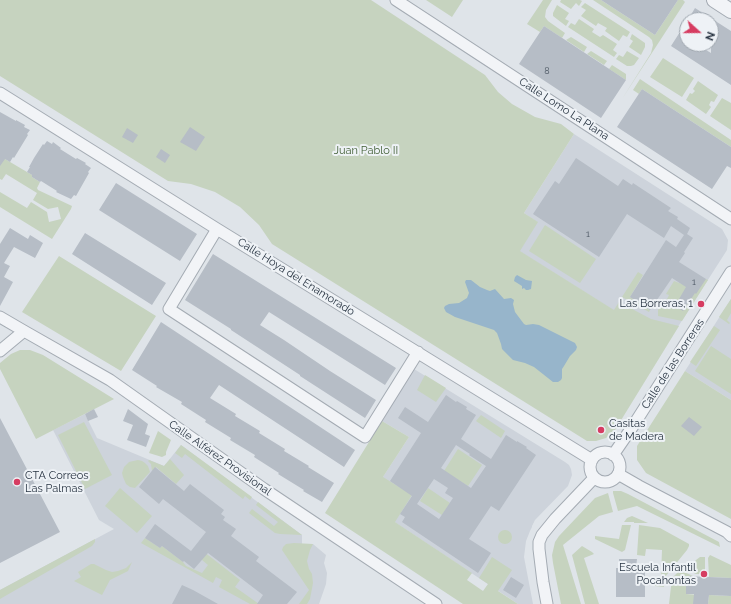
<!DOCTYPE html>
<meta charset="utf-8">
<style>
body{margin:0}
#map{position:relative;width:731px;height:604px;overflow:hidden;background:#dfe4e9;font-family:Raleway,sans-serif}
canvas{display:block}
.north{position:absolute;left:679px;top:12px;width:40px;height:40px;box-sizing:border-box;background:#eef2f6;border:1px solid #9ea6ae;border-radius:50%;rotate:111deg;font-size:11px;font-weight:700;line-height:16px;text-align:center;color:#273341}
.north::after{content:'';display:block;margin:auto;width:14px;height:18px;background:#d63c61;clip-path:polygon(50% 0,100% 100%,50% 72%,0 100%)}
</style>
<div id="map">
<canvas width="731" height="604"></canvas>
<div class="north">N</div>
</div>
<script>
const ctx = document.querySelector('canvas').getContext('2d');
ctx.lineJoin = 'round';
function fill(path, color) {
  ctx.fillStyle = color;
  ctx.fill(path, 'evenodd');
}
function toPath(rows) {
  const path = new Path2D();
  for (const r of rows) {
    if (r.length === 3) {
      path.moveTo(r[0] + r[2], r[1]);
      path.arc(r[0], r[1], r[2], 0, 2 * Math.PI);
      continue;
    }
    path.moveTo(r[0], r[1]);
    for (let i = 2; i < r.length; i += 2) path.lineTo(r[i], r[i + 1]);
  }
  return path;
}
function trace(path, color, width, dash) {
  ctx.strokeStyle = color;
  ctx.lineWidth = width;
  ctx.lineCap = dash ? 'butt' : 'round';
  ctx.setLineDash(dash || []);
  ctx.stroke(path);
}
function drawText(font, color, halo, rows, align = 'center') {
  ctx.font = font + ' Raleway,sans-serif';
  ctx.lineWidth = 4;
  ctx.setLineDash([]);
  ctx.textBaseline = 'middle';
  ctx.strokeStyle = halo;
  ctx.fillStyle = color;
  for (const [text, x, y, turn = 0] of rows) {
    ctx.save();
    ctx.translate(x, y);
    ctx.rotate((+turn || 0) * Math.PI / 180);
    ctx.textAlign = isNaN(turn) ? turn : align;
    if (halo) ctx.strokeText(text, 0, 0);
    ctx.fillText(text, 0, 0);
    ctx.restore();
  }
}
fill(toPath([
 [574,134,722,229,728,240,727,250,667,344,519,251,537,222,524,213],
 [731,299,731,400,685,371],
 [414,369,565,462,569,465,571,469,572,475,568,486,535,520,532,526,532,527,530,531,526,541,524,557,533,604,518,604,366,503,409,437,382,421],
 [85,414,97,438,164,466,181,445,302,535,302,544,313,544,326,555,324,563,327,573,326,584,319,604,0,604,0,590,114,529,99,520,53,430]
]), '#cdd3db');
fill(toPath([
 [0,0,371,0,485,75,498,92,512,104,535,117,561,124,574,134,524,213,538,222,520,251,614,310,619,302,651,319,679,326,615,430,606,438,596,441,587,441,272,244,259,225,240,207,215,192,191,184,168,181,0,76],
 [426,0,463,0,452,17],
 [543,0,552,0,546,10,545,17,548,21,565,33,562,38,544,26,540,32,527,24],
 [561,0,580,0,582,1,579,6,576,3,571,9,560,2],
 [593,0,601,0,655,35,678,0,683,0,685,2,622,99,651,53,653,45,652,40,649,37],
 [585,3,630,32,627,37,623,35,619,41,605,31,607,28,598,23,596,26,581,16,586,10,581,7],
 [557,5,569,13,565,19,569,21,566,26,553,16,553,13],
 [579,19,594,29,592,32,600,37,603,35,617,44,613,50,617,53,614,57,568,27,571,23,575,25],
 [632,34,645,43,645,47,641,55,629,47,633,41,630,39],
 [571,37,587,47,584,52,566,40],
 [591,51,607,61,604,65,587,54],
 [627,51,639,58,634,65,631,66,627,66,616,59,619,55,623,57],
 [663,58,694,78,682,97,650,77],
 [612,65,626,74,626,80,609,69],
 [640,79,731,140,731,147,642,89,639,94,633,90],
 [698,81,718,95,714,102,711,101,709,105,711,107,706,114,686,100,690,93,692,94,695,91,693,89],
 [722,98,731,103,731,130,710,116],
 [0,157,5,159,27,172,32,175,32,177,40,182,37,188,38,190,72,206,71,209,52,239,0,207,0,192,27,208,31,202,47,212,49,222,61,219,58,207,48,209,33,200,37,193,6,174,2,180,0,179],
 [545,225,596,259,580,283,529,251],
 [59,256,156,316,121,371,22,312],
 [638,272,643,275,630,297,650,310,649,312,622,297],
 [706,279,708,280,682,321,658,316,658,310,664,301,666,301,669,295,666,294,674,281,682,284],
 [731,299,731,313,727,320,730,323,729,324,719,317],
 [714,326,720,330,696,366,690,362],
 [711,346,731,359,731,394,695,371],
 [20,350,30,350,43,355,114,399,36,439,0,369,0,363,11,354],
 [685,371,731,400,731,519,646,473,637,460,637,446],
 [425,375,446,388,436,402,417,390],
 [481,415,505,431,501,438,476,421],
 [382,421,409,437,383,477,412,495,395,522,472,573,467,580,483,591,488,584,479,578,492,557,512,570,498,591,518,604,463,604,325,513],
 [84,422,112,475,85,489,58,435],
 [158,431,171,440,166,452,166,455,162,457,149,453],
 [181,445,252,497,250,500,245,496,243,499,185,454,182,458,175,453],
 [458,449,482,465,468,486,444,471],
 [170,459,184,475,176,484,156,467,152,471,151,464,148,461,149,460,164,466],
 [138,460,142,461,145,463,148,466,150,472,135,488,130,487,126,484,123,477,122,473,124,467,129,462],
 [120,488,152,516,137,533,105,506],
 [428,488,450,503,442,515,420,501],
 [613,491,621,491,628,494,719,542,720,547,637,506,618,511,613,493],
 [608,493,613,512,599,516,563,545,581,604,561,604,553,563,552,555,555,542,559,536,595,498],
 [258,502,279,518,302,535,280,534,275,533,249,513,252,509,274,526,278,522,256,505],
 [632,516,648,523,634,523,634,522,624,522,627,518],
 [622,525,631,525,625,550,622,552,595,539,595,536,619,539],
 [639,525,660,528,689,544,689,546,687,550,665,577,664,587,655,586,655,577,661,576,662,550,646,549,645,556,637,555],
 [505,537,7],
 [145,538,160,548,162,546,183,562,186,566,202,573,208,565,195,554,199,548,240,580,235,587,259,604,250,604,219,587,222,580,216,577,213,583,141,543],
 [95,539,95,542,92,546,0,599,0,590],
 [294,543,313,544,310,550,307,561,309,569,312,574,313,583,310,599,307,604,299,604,309,590,282,550,283,547,286,544],
 [582,546,592,552,594,554,584,558,599,604,585,604,572,555],
 [710,555,731,565,731,578,709,577,708,558],
 [700,557,705,557,705,574,696,574,687,570,696,560],
 [132,562,128,571,110,580,102,595,74,581,81,577,78,572,91,564,94,564,106,570,112,572,118,571,126,568],
 [681,569,684,572,693,576,686,576,686,594,700,595,693,604,669,604,672,578],
 [709,595,731,596,731,604,708,604]
]), '#c6d3bf');
fill(toPath([
 [517,275,526,280,532,281,531,289,528,290,526,290,524,288,522,289,522,286,514,281,515,277],
 [466,280,471,280,480,287,487,290,490,291,495,289,504,299,511,298,514,300,513,304,515,312,524,324,526,325,533,324,539,325,575,343,577,347,576,350,570,356,564,366,562,369,562,378,561,380,558,382,553,382,534,367,525,363,513,360,502,349,501,344,497,333,494,330,455,317,446,312,444,308,445,306,449,304,459,303,467,298,469,293,465,282]
]), '#97b5cb');
fill(toPath([
 [601,0,678,0,655,35],
 [695,8,731,31,731,85,671,46,687,21,687,44,696,44,711,53,711,20,688,20],
 [544,26,626,80,601,118,519,64],
 [642,89,731,147,731,168,727,166,712,189,617,127],
 [0,112,16,121,16,120,25,125,24,127,30,130,27,134,28,135,14,158,13,157,10,162,5,159,0,166],
 [190,127,205,137,196,151,180,142],
 [127,128,138,135,133,143,122,137],
 [47,141,52,144,53,142,61,148,60,149,76,159,77,158,86,163,85,164,91,168,88,172,89,173,76,196,74,195,71,199,56,192,57,191,41,181,40,182,32,177,32,175,27,172,30,167,29,167,34,158,43,144,44,145],
 [161,149,170,155,165,163,156,157],
 [576,158,618,186,623,179,632,185,633,183,671,208,668,211,678,217,677,219,690,228,687,234,693,238,684,252,685,253,679,262,706,279,696,294,695,293,683,311,675,306,686,287,672,278,650,310,630,297,666,240,676,247,684,235,671,226,664,238,627,214,599,257,533,214,555,181,559,184],
 [116,183,197,234,180,261,99,210],
 [10,228,28,239,30,235,43,243,35,258,14,247,4,263,10,266,4,277,13,282,0,306,0,244],
 [85,233,166,283,152,305,72,254],
 [213,254,396,368,385,385,269,312,260,325,284,340,330,371,376,400,365,418,300,376,300,375,231,330,231,329,185,300],
 [161,322,355,450,344,467,219,385,210,398,236,414,235,416,260,431,259,433,285,449,284,451,309,466,308,467,334,483,322,502,303,491,304,490,278,474,279,473,254,457,255,455,230,440,231,438,205,422,206,420,181,404,182,402,156,387,157,386,132,370],
 [446,395,456,402,457,401,467,407,466,409,476,415,461,439,491,459,506,435,517,442,517,441,527,447,526,448,536,455,499,511,491,506,469,539,491,553,478,573,402,522,405,517,400,514,412,496,390,481,421,433,398,418,405,407,428,422],
 [456,445,470,454,469,455,486,466,471,488,441,468],
 [434,479,448,488,445,493,453,498,439,519,417,504],
 [94,409,98,417,88,421,85,414],
 [128,409,148,424,145,434,150,436,146,447,127,440,133,425,123,421],
 [689,417,702,427,694,436,681,426],
 [0,418,60,532,0,563],
 [155,467,184,491,190,484,224,510,221,514,225,517,223,520,236,529,231,536,259,557,256,561,297,592,287,604,257,604,263,595,208,553,194,569,184,561,183,562,162,546,160,548,145,538,155,524,191,551,206,532,163,499,159,504,139,487],
 [619,559,637,559,636,568,645,568,645,597,616,597,616,568,619,568],
 [686,576,731,578,731,596,709,595,708,604,693,604,694,594,686,594],
 [511,577,524,585,516,598,503,590],
 [182,585,193,590,218,604,172,604]
]), '#b6bdc6');
const minor = toPath([
 [396,0,731,219],
 [0,93,217,229,592,460],
 [217,229,169,309,365,437,418,352],
 [0,317,24,331,110,380,264,489,436,604],
 [0,351,24,331],
 [605,467,15],
 [613,455,633,426,731,272],
 [618,474,639,486,727,532,731,536],
 [547,604,543,582,539,549,539,542,542,535,555,519,594,478]
]);
const tertiary = toPath([
 [714,0,731,11]
]);
trace(minor, '#a4abb3', 13);
trace(tertiary, '#a4abb3', 16);
trace(minor, '#f2f4f7', 11);
trace(tertiary, '#f2f4f7', 14);
for (const [x, y, r, color] of [
 [701,304,4,"#d63c61"],
 [601,430,4,"#d63c61"],
 [17,482,4,"#d63c61"],
 [704,574,4,"#d63c61"]
]) {
  const dot = new Path2D();
  dot.arc(x, y, r, 0, 2 * Math.PI);
  ctx.fillStyle = color;
  ctx.fill(dot);
  trace(dot, '#eef2f6', 1.5);
}
drawText('9px', '#4b5662', null, [
 ["8",547,71],
 ["1",588,234],
 ["1",694,282]
]);
drawText('11px', '#273341', '#eef2f6', [
 ["Calle Lomo La Plana",564,109,33],
 ["Calle Hoya del Enamorado",296,277,32],
 ["Calle de las Borreras",673,364,-57],
 ["Calle Alférez Provisional",220,458,35]
]);
drawText('11px', '#3f5d33', '#eef2f6', [
 ["Juan Pablo II",366,151]
]);
drawText('11px', '#273341', '#eef2f6', [
 ["Las Borreras, 1",693,304],
 ["Casitas",609,424,"left"],
 ["de Madera",609,437,"left"],
 ["CTA Correos",25,476,"left"],
 ["Las Palmas",25,489,"left"],
 ["Escuela Infantil",696,568],
 ["Pocahontas",696,581]
], 'right');
</script>
